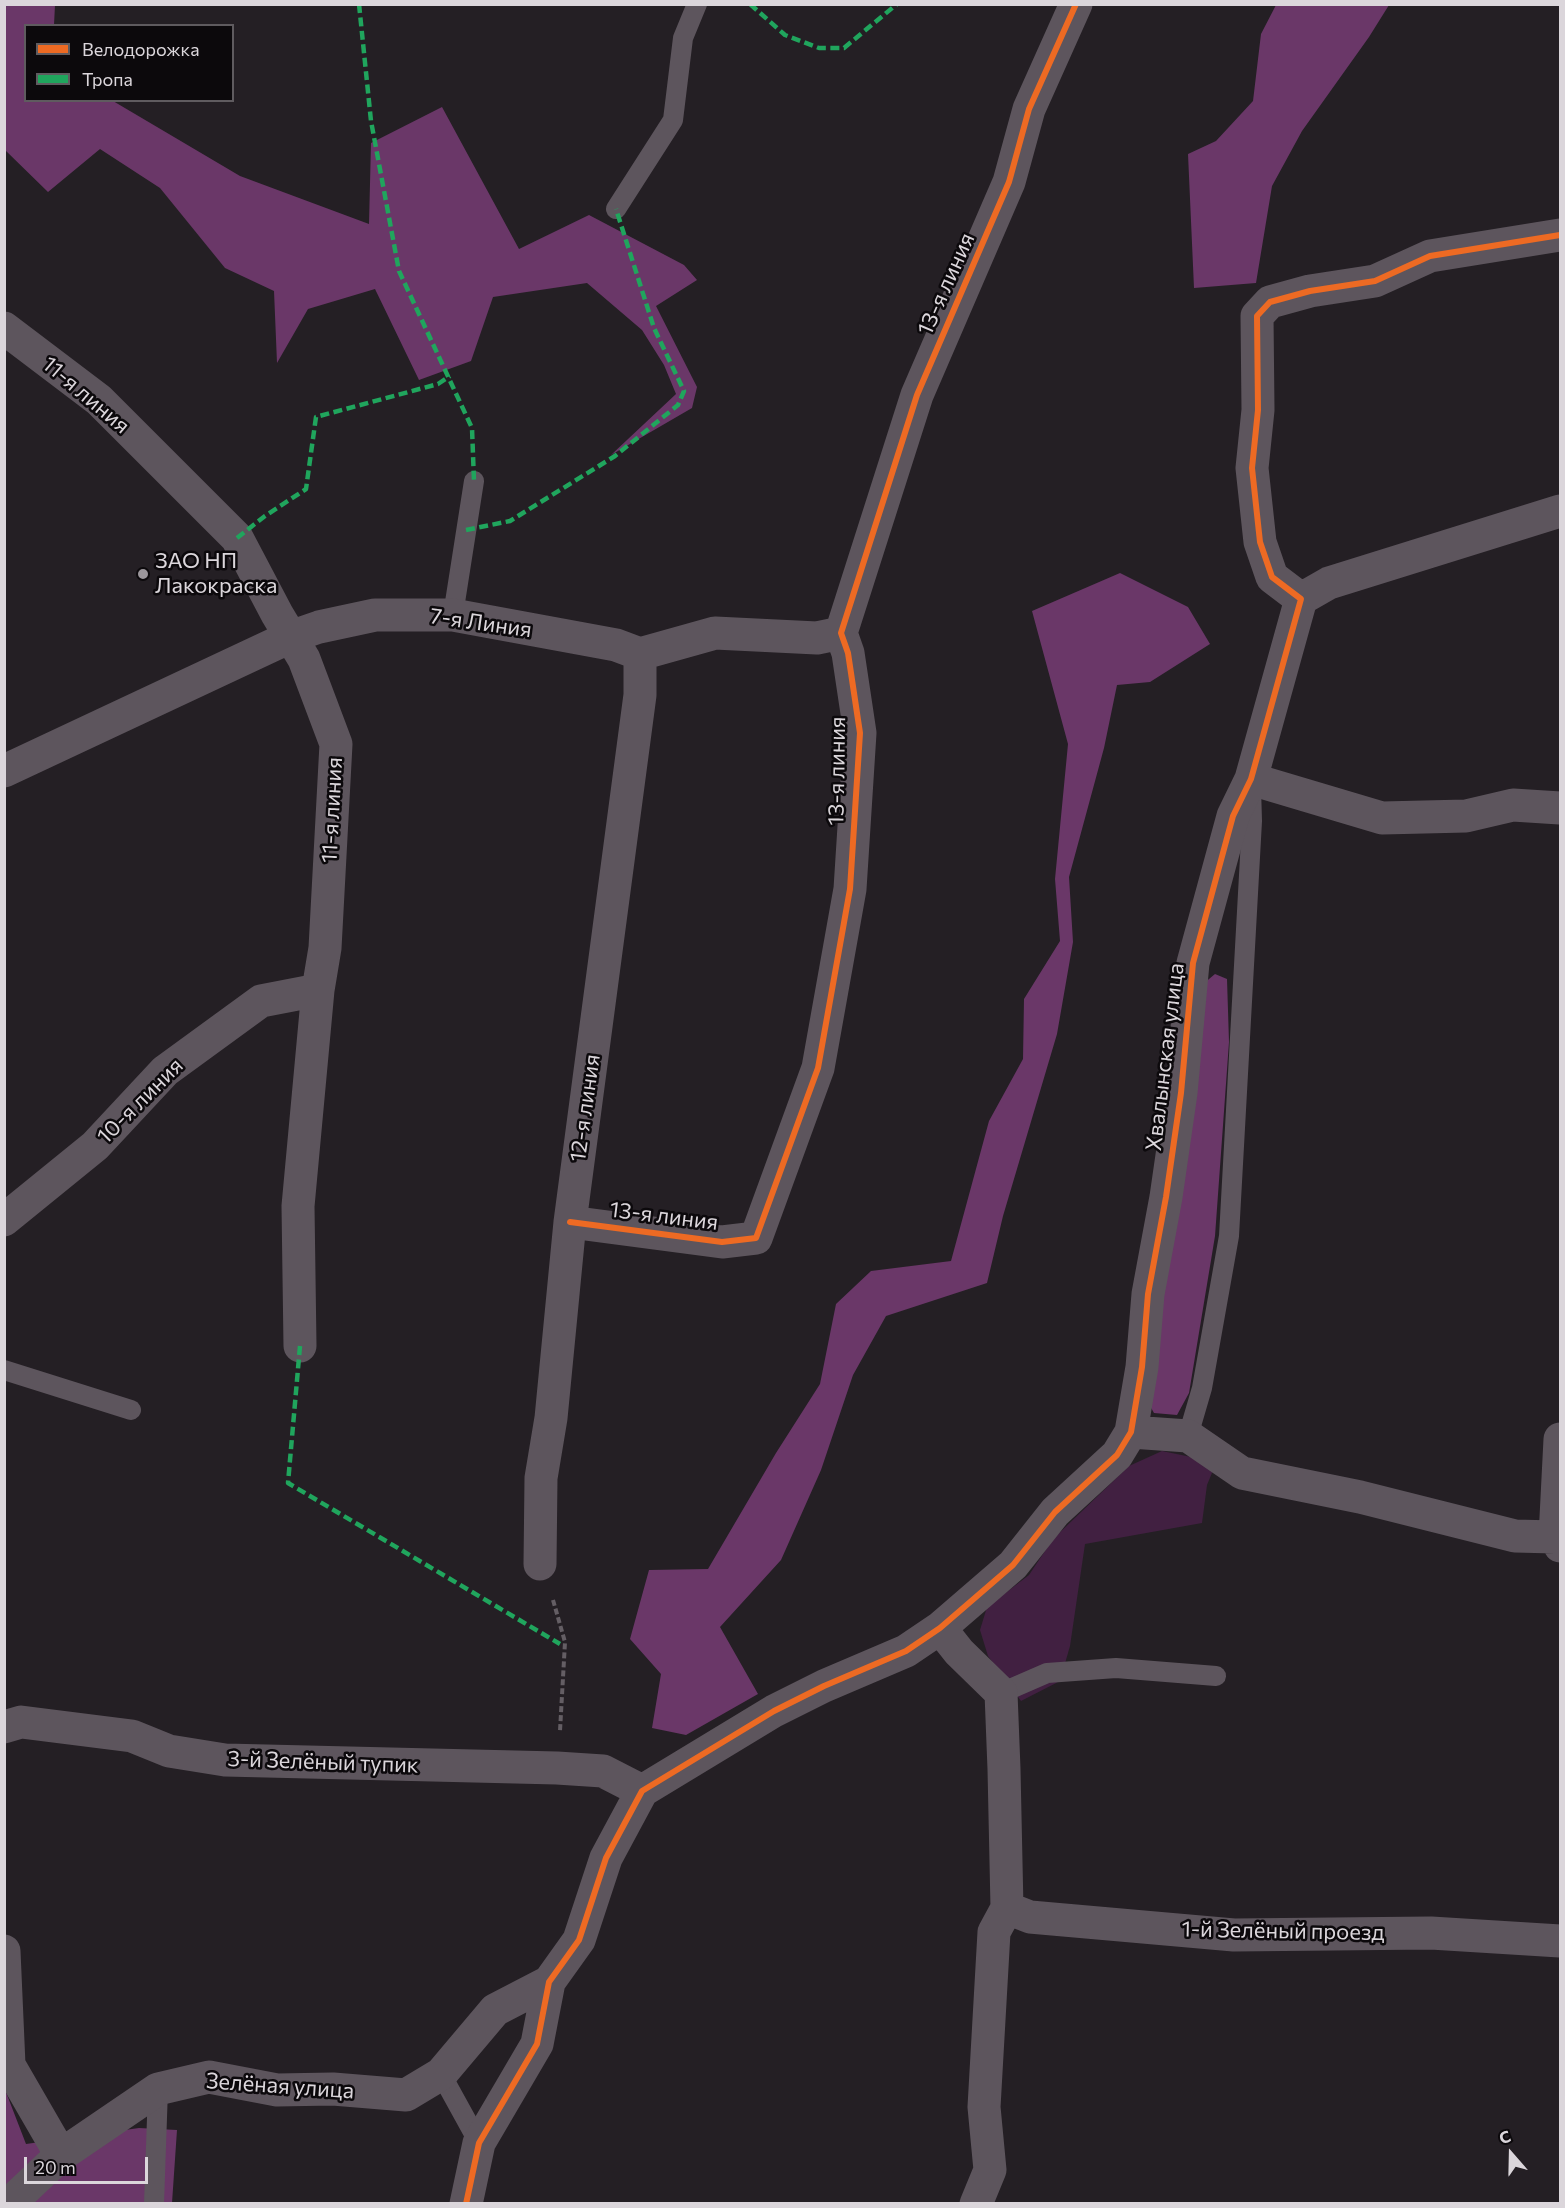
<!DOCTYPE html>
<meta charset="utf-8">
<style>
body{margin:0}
#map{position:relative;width:1565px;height:2208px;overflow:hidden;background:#241f24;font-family:Commissioner,sans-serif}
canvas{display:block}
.frame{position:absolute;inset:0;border:6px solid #dbd6db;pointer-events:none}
.legend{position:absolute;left:24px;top:24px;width:210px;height:78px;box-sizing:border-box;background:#0c090c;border:2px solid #5f5b5f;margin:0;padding:8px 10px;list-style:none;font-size:18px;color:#dbd6db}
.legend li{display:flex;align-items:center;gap:12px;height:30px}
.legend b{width:30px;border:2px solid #5f5b5f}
.north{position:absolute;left:1481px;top:2124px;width:60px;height:60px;-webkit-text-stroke:4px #0c090c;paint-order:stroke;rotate:340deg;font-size:16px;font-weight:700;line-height:24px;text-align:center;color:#dbd6db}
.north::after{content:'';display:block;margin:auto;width:21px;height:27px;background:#dbd6db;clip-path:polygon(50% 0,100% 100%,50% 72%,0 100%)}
.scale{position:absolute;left:24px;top:2157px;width:124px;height:27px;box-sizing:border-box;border:3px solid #dbd6db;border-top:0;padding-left:8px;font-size:18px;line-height:21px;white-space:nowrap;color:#dbd6db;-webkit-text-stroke:4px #0c090c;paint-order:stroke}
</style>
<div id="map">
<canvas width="1565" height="2208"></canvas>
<div class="frame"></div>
<ul class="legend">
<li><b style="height:8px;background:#ed6a23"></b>Велодорожка</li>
<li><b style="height:8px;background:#20a55d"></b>Тропа</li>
</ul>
<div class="north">С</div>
<div class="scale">20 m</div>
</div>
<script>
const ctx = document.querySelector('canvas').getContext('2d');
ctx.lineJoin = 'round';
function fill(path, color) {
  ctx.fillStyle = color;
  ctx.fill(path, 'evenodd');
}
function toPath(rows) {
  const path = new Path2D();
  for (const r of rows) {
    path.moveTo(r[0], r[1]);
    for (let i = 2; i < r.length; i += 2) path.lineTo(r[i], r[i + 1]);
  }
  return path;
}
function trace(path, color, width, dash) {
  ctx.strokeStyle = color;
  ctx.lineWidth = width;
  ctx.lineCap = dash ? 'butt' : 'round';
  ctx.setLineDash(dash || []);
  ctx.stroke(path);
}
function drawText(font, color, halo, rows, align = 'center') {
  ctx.font = font + ' Commissioner,sans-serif';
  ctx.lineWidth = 5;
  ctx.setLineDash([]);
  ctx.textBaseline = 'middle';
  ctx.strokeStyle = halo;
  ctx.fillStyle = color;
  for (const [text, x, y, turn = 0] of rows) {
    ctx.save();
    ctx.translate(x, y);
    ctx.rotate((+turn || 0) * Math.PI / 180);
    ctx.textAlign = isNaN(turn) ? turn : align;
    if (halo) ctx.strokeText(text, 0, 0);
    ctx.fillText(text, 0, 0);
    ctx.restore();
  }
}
fill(toPath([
 [1162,1451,1196,1458,1214,1468,1207,1485,1202,1523,1085,1544,1070,1646,1060,1681,1021,1701,988,1656,980,1630,987,1607,1029,1575,1053,1539,1129,1466]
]), '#412041');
fill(toPath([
 [4,5,55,5,54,25,26,26,26,100,113,101,240,176,369,224,371,143,442,107,519,249,589,215,684,265,697,280,656,306,697,387,692,408,611,455,676,394,664,365,642,330,587,283,493,297,471,361,419,380,375,289,308,309,277,363,274,291,225,268,160,188,100,149,48,192,5,150],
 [1276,5,1389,5,1369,37,1302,131,1272,186,1256,283,1194,288,1188,154,1216,141,1253,101,1261,34],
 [1120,573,1188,607,1210,644,1150,682,1117,685,1104,748,1069,877,1073,942,1057,1034,1003,1216,987,1283,886,1316,853,1375,821,1470,781,1560,720,1627,758,1694,686,1735,652,1728,661,1674,630,1639,649,1570,708,1569,776,1453,820,1384,836,1304,871,1271,951,1261,989,1121,1023,1059,1024,999,1060,941,1055,879,1068,744,1032,611],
 [1215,974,1227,979,1229,1042,1215,1236,1189,1393,1177,1415,1154,1413,1144,1395,1203,984],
 [4,2087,26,2144,139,2128,177,2130,172,2203,5,2203]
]), '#6a3768');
trace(toPath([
 [553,1600,565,1642,560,1731]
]), '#645e64', 4, [6, 3]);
trace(toPath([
 [616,209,673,120,683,38,697,4],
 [453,615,474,481],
 [4,1370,131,1410],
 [1188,1436,1202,1388,1229,1236,1252,821,1251,787],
 [1001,1693,1047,1673,1116,1668,1216,1676],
 [441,2074,479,2143],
 [154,2204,158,2089]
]), '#5d555d', 20);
trace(toPath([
 [4,328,99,400,237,538,277,614,304,659,336,744,325,948,318,990,298,1206,300,1346],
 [1301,599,1329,583,1560,511],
 [4,771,290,637,319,627,375,615,453,615,616,645,640,654,715,633,817,638,841,633],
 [1251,779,1382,818,1466,816,1513,805,1560,808],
 [4,1220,95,1146,165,1071,261,1001,318,990],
 [570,1222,722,1242,756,1238,818,1068,850,889,860,733,848,653,841,633,917,395,1009,182,1029,109,1076,4],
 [1131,1432,1188,1436,1242,1473,1360,1497,1515,1536,1555,1537],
 [1560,1439,1555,1537,1560,1546],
 [540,1564,541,1478,551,1418,570,1222,640,695,640,654],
 [940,1628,959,1652,1001,1693,1004,1769,1007,1908,994,1932,984,2107,990,2170,976,2204],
 [4,1727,21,1722,132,1736,169,1751,225,1760,557,1768,603,1771,642,1791],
 [1007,1908,1030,1917,1234,1935,1431,1933,1560,1941],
 [4,1951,9,2065,61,2155],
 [9,2204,61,2155,158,2089,209,2077,277,2090,333,2089,406,2095,441,2074,495,2010,549,1982],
 [466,2204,479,2143,537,2044,549,1982,579,1940,606,1858,642,1791,774,1711,824,1686,906,1651,940,1628,1013,1565,1055,1512,1117,1455,1131,1432,1142,1367,1148,1294,1166,1197,1181,1093,1193,963,1233,816,1251,779,1301,599,1272,577,1260,542,1252,468,1258,410,1257,316,1270,302,1310,291,1375,281,1430,256,1560,235]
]), '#5d555d', 33);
trace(toPath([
 [359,4,371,121,399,271,472,428,474,481],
 [750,4,785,35,819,48,844,48,897,4],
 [466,530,510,521,615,456,678,405,684,391,654,328,616,209],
 [237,538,265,516,306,489,316,417,438,384,450,376],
 [300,1346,288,1483,560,1644]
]), '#20a55d', 4.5, [9, 4.5]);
trace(toPath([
 [570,1222,722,1242,756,1238,818,1068,850,889,860,733,848,653,841,633,917,395,1009,182,1029,109,1076,4],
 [466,2204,479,2143,537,2044,549,1982,579,1940,606,1858,642,1791,774,1711,824,1686,906,1651,940,1628,1013,1565,1055,1512,1117,1455,1131,1432,1142,1367,1148,1294,1166,1197,1181,1093,1193,963,1233,816,1251,779,1301,599,1272,577,1260,542,1252,468,1258,410,1257,316,1270,302,1310,291,1375,281,1430,256,1560,235]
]), '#ed6a23', 6);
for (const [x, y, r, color] of [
 [143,574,6,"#9b969b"]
]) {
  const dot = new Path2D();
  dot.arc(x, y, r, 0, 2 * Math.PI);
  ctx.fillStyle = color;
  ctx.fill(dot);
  trace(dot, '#0c090c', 2);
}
drawText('22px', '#dbd6db', '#0c090c', [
 ["13-я линия",946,284,-66],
 ["11-я линия",86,395,40],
 ["7-я Линия",481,623,8],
 ["13-я линия",837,771,-89],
 ["11-я линия",332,810,-87],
 ["Хвалынская улица",1165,1057,-83],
 ["10-я линия",140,1101,-45],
 ["12-я линия",585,1108,-82],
 ["13-я линия",664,1216,7],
 ["3-й Зелёный тупик",323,1762,2],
 ["1-й Зелёный проезд",1283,1931,1],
 ["Зелёная улица",280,2086,4]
]);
drawText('22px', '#dbd6db', '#0c090c', [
 ["ЗАО НП",155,561],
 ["Лакокраска",155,586]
], 'left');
</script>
